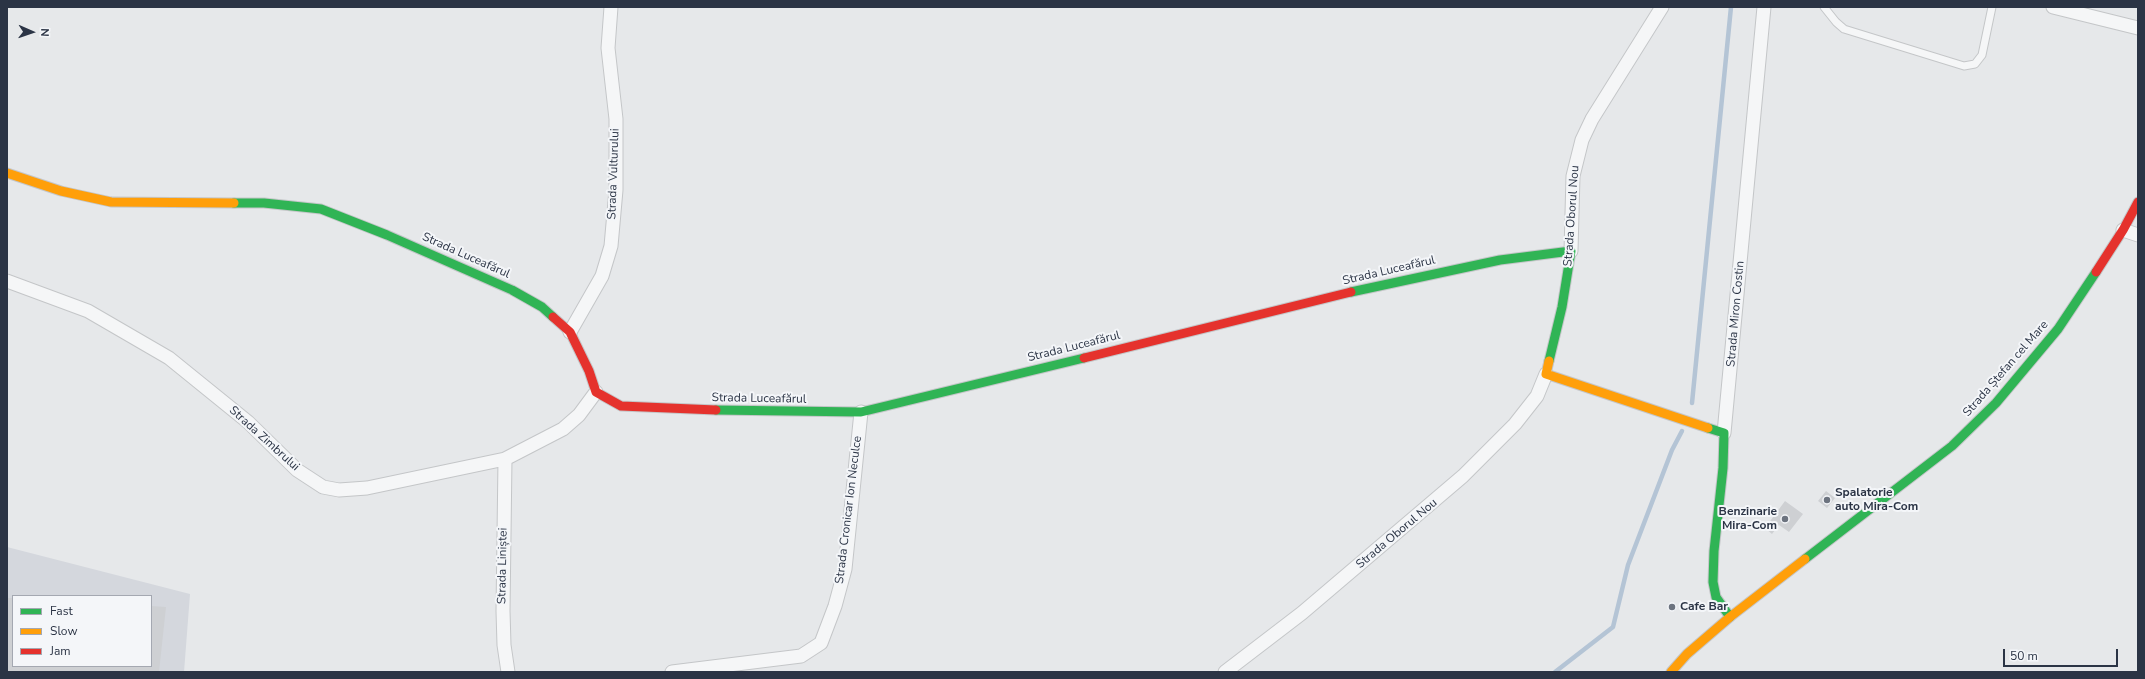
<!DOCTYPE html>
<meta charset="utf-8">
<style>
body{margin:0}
#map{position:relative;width:2145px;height:679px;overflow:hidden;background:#e6e8ea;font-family:"Nunito Sans",sans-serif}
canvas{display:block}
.frame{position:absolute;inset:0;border:8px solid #2b3445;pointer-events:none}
.legend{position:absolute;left:12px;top:595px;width:140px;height:72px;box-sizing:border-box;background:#f4f6f9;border:1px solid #a4a8b1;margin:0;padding:5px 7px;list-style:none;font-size:12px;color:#2b3445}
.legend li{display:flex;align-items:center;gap:8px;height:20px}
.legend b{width:20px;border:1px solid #a4a8b1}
.north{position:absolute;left:12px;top:12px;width:40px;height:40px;-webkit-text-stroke:3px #f4f6f9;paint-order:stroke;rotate:92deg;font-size:11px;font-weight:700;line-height:16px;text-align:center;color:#2b3445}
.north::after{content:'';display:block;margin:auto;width:14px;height:18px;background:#2b3445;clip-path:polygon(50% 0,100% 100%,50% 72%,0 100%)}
.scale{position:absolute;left:2003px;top:649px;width:115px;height:18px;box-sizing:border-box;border:2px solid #2b3445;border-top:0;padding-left:5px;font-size:12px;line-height:14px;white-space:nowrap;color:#2b3445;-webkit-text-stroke:3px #f4f6f9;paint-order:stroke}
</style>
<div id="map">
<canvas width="2145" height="679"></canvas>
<div class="frame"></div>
<ul class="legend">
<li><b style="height:5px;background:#30b455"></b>Fast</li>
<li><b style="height:5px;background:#ff9f0a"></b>Slow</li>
<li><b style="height:5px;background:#e5322d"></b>Jam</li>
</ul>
<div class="north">N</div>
<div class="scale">50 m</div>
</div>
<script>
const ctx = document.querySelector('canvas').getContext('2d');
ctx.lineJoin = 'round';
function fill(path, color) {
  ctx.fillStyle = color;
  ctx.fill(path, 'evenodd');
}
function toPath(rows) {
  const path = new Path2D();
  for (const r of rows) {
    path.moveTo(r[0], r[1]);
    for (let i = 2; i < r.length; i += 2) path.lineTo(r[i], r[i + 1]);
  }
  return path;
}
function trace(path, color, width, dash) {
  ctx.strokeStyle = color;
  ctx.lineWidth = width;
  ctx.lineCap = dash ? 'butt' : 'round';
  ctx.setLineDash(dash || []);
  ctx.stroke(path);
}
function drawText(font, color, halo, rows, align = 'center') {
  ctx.font = font + ' "Nunito Sans",sans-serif';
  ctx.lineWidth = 4;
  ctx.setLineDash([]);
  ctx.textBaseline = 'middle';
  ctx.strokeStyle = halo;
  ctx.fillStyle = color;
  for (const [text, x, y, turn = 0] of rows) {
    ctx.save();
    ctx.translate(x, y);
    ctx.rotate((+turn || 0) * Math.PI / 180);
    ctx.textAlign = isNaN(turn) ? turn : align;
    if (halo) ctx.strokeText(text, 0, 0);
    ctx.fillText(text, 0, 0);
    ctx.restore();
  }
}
fill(toPath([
 [7,547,190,594,184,672,7,672],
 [13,596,151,596,151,666,13,666]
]), '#d4d7dd');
trace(toPath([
 [1692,403,1731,7],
 [1555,672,1613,627,1628,565,1672,450,1682,431]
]), '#b4c4d5', 4.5);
fill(toPath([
 [1826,491,1835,498,1827,508,1818,501],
 [1785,501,1803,514,1789,532,1779,525,1772,534,1765,528],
 [7,598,13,598,13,666,151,666,151,606,166,607,159,672,7,672]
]), '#ced0d3');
const lane = toPath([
 [1824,7,1836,22,1844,29,1964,66,1975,64,1982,55,1992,7]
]);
const street = toPath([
 [2053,7,2138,28],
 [2123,230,2138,235],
 [1571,251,1573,176,1582,140,1592,119,1662,7],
 [7,281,88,311,169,358,248,422,297,470,323,487,339,490,367,488,505,459,563,429,579,415,596,392],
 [570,332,602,276,611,246,616,190,616,119,608,48,611,7],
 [1724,433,1764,7],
 [505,459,503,611,504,645,508,672],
 [672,672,801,656,821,643,835,606,845,569,861,412],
 [1225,672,1302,613,1463,476,1515,424,1537,396,1546,374]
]);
const fast = toPath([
 [234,203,264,203,321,209,387,235,512,290,542,307,553,317],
 [1351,292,1500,260,1571,251,1562,307,1549,361],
 [716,410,861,412,1084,358],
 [1708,428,1724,433,1723,468,1714,551,1713,582,1716,597,1730,617],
 [1805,559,1952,446,1996,403,2058,329,2096,272]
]);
const slow = toPath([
 [7,173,61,191,111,202,234,203],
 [1549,361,1546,374,1708,428],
 [1671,672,1687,654,1730,617,1805,559]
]);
const jam = toPath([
 [2096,272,2123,230,2138,202],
 [553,317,570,332,589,371,596,392,621,406,716,410],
 [1084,358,1351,292]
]);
trace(lane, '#c4c6c8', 9);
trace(street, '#c4c6c8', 15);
trace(fast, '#c4c6c8', 11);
trace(slow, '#c4c6c8', 11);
trace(jam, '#c4c6c8', 11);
trace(lane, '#f5f6f7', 7);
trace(street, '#f5f6f7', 13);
trace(fast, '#30b455', 9);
trace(slow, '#ff9f0a', 9);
trace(jam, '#e5322d', 9);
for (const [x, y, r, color] of [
 [1827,500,4,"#6c737f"],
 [1785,519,4,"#6c737f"],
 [1672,607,4,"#6c737f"]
]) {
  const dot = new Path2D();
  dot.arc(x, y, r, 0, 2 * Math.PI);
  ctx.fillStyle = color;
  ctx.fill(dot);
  trace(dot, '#f4f6f9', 1.5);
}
drawText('12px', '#2b3445', '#f4f6f9', [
 ["Strada Vulturului",614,174,-88],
 ["Strada Oborul Nou",1572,216,-86],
 ["Strada Luceafărul",466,256,24],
 ["Strada Luceafărul",1389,271,-13],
 ["Strada Miron Costin",1736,314,-85],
 ["Strada Luceafărul",1074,347,-14],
 ["Strada Ștefan cel Mare",2006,369,-49],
 ["Strada Luceafărul",759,399,1],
 ["Strada Zimbrului",264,439,42],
 ["Strada Cronicar Ion Neculce",849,510,-83],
 ["Strada Oborul Nou",1397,534,-40],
 ["Strada Liniștei",503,566,-89]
]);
drawText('bold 12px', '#2b3445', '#f4f6f9', [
 ["Spalatorie",1835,493],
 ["auto Mira-Com",1835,507],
 ["Benzinarie",1777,512,"right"],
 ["Mira-Com",1777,526,"right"],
 ["Cafe Bar",1680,607]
], 'left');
</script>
